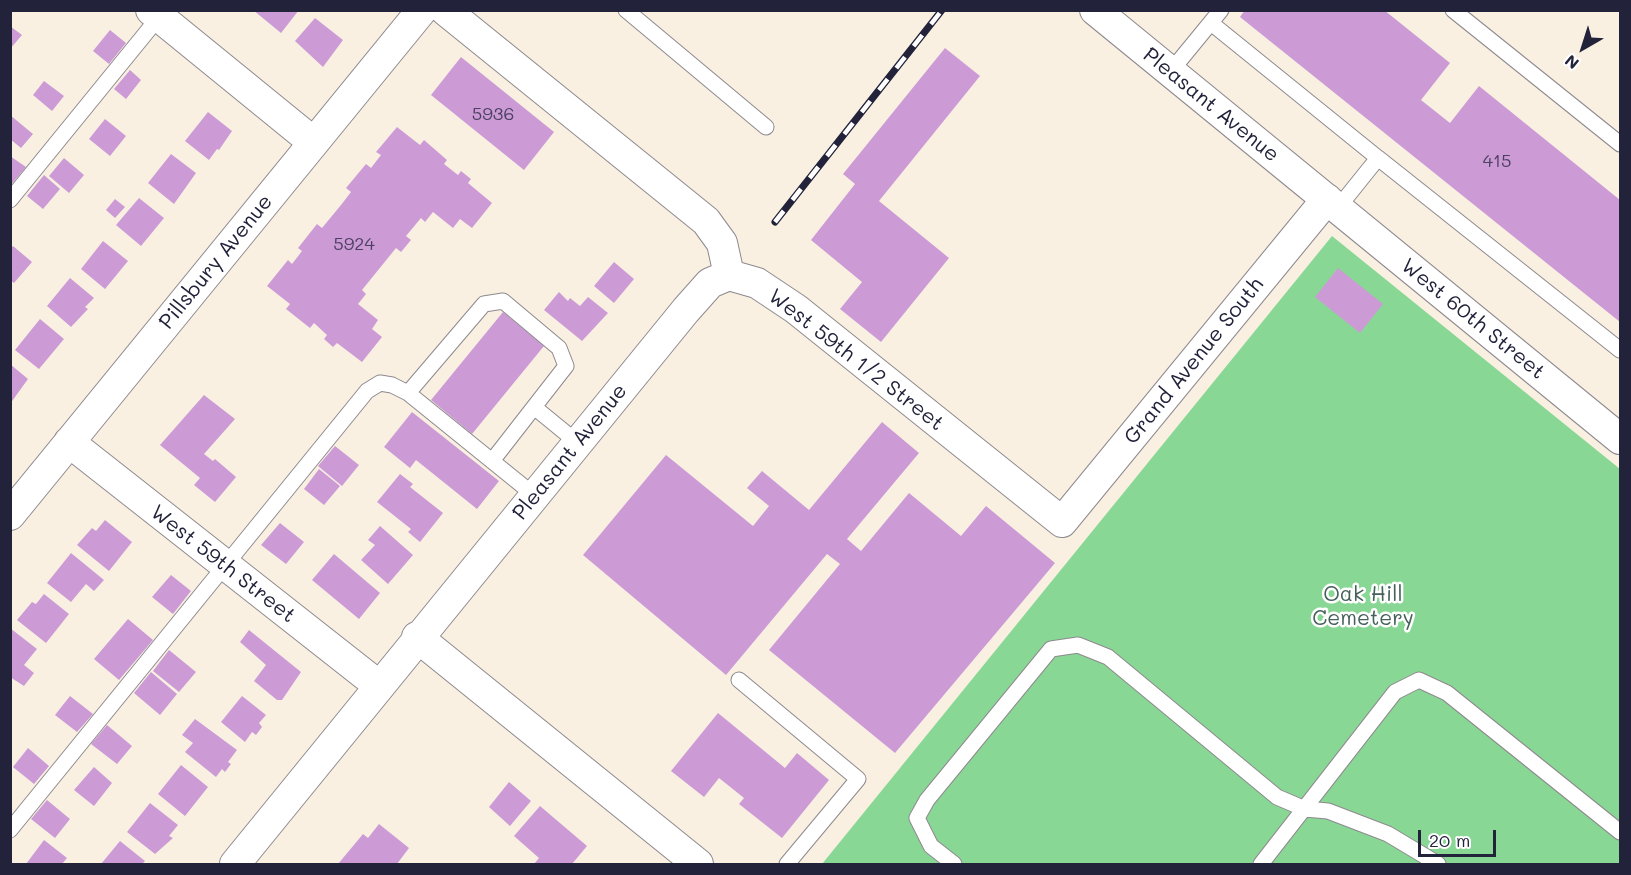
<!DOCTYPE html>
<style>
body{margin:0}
#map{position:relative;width:1631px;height:875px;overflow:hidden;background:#f9f0e2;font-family:Mali,sans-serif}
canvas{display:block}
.frame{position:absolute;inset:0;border:12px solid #22223b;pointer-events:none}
.north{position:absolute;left:1553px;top:18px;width:60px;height:60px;-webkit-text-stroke:4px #fff;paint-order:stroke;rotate:219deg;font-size:16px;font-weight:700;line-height:24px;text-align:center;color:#22223b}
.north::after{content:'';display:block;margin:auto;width:21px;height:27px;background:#22223b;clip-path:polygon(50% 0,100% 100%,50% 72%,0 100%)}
.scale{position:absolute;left:1418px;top:830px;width:78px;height:27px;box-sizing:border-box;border:3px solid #22223b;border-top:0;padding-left:8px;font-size:18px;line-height:21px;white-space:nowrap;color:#22223b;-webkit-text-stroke:4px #fff;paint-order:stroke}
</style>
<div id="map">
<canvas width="1631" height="875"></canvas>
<div class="frame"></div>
<div class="north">N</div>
<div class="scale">20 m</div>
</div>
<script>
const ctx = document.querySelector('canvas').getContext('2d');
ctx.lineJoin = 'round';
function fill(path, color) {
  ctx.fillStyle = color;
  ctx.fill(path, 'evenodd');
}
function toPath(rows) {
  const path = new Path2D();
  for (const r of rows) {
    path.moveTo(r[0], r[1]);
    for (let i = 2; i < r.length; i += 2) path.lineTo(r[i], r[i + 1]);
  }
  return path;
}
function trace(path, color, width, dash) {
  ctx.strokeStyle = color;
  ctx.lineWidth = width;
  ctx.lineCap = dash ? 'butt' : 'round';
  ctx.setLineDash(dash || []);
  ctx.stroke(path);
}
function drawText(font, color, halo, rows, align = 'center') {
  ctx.font = font + ' Mali,sans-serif';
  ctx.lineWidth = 5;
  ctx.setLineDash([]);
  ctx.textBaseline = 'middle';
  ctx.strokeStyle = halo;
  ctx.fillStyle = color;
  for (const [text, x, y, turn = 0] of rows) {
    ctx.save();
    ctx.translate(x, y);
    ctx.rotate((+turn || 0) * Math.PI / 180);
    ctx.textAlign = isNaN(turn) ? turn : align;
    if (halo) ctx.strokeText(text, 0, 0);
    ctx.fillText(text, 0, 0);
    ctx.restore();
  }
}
fill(toPath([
 [1332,236,1620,469,1620,864,822,864]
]), '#89d795');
fill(toPath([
 [253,10,299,10,281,33],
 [1245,10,1384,10,1450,63,1421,100,1450,123,1479,86,1620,200,1620,322,1240,17],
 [315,18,343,40,323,67,295,41],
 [10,26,22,35,10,49],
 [110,30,126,43,109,64,93,51],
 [945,48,980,76,879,201,949,258,881,342,840,309,862,282,811,240,855,184,843,174],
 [461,57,554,132,524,170,431,95],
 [130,70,141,80,126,99,114,89],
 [44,81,64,96,52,111,33,95],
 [208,112,232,131,219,150,217,149,209,160,185,141],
 [10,115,33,134,21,148,10,139],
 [105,119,126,136,110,156,89,139],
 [397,127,420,145,424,140,447,160,444,164,458,175,461,171,471,179,468,183,492,203,472,228,460,219,453,228,433,212,425,222,421,218,406,236,411,240,401,252,396,248,362,290,366,294,358,304,378,320,372,329,382,337,362,362,337,343,333,347,324,339,327,335,314,323,310,328,286,309,290,304,267,286,288,260,292,264,302,251,298,248,317,224,322,228,341,205,351,192,346,188,366,164,371,168,381,155,376,152],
 [171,154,196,173,174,204,148,183],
 [10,156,26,167,10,186],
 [64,158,84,175,69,193,49,176],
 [44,175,60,189,43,209,27,196],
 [139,198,164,218,141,246,116,225],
 [115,199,125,207,115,218,106,210],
 [103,241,128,261,105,289,81,269],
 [13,246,32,262,14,283,10,280,10,249],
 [614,262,634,279,614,303,594,286],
 [1338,268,1383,304,1360,333,1315,297],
 [70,278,94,298,85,307,88,309,71,327,47,306],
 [559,292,568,301,570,298,580,306,588,297,608,313,582,341,544,310],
 [503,312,544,346,472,434,431,400],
 [40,319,64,339,39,369,15,350],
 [10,364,28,379,10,404],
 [204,395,235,419,204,454,213,461,215,459,236,477,215,502,194,485,200,478,160,445],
 [412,412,499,481,477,509,416,460,410,468,384,447],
 [882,422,919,453,847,539,861,551,909,493,961,536,986,506,1055,563,895,753,769,650,840,564,827,554,726,675,583,555,666,455,753,526,769,506,747,488,762,471,809,510],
 [335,446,359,465,342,486,318,466],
 [319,469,340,486,324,505,304,489],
 [400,474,413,484,410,487,443,513,420,542,408,532,411,529,377,502],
 [105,520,132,542,109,571,77,545,92,528,96,531],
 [280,523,304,542,286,564,261,545],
 [380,526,413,555,388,584,361,560,375,545,368,540],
 [71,553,104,580,94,591,86,584,71,602,47,583],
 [334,554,380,593,359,619,312,580],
 [171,575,191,591,173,614,152,597],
 [44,594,69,614,46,643,17,620,32,602,36,604],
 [128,619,153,640,119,680,94,659],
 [10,628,37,649,24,665,34,673,24,686,10,677],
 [249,630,301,672,282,700,277,700,254,681,266,665,240,642],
 [169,650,196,672,179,692,153,671],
 [151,672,177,694,160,715,134,693],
 [70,696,93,714,77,732,55,715],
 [242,696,266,715,259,723,262,727,256,735,252,732,245,742,221,722],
 [718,713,785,768,797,753,829,780,782,838,739,804,744,798,719,778,704,797,671,771],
 [195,719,237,750,228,762,231,764,225,772,222,769,216,777,185,752,193,743,182,735],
 [107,725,132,746,117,764,91,744],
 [28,748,49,766,34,784,13,767],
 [181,765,208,787,185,816,158,794],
 [94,767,112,783,94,806,74,790],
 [509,782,531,801,510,826,489,807],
 [47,800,70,819,55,838,31,819],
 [150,803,178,825,169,836,173,838,155,854,127,832],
 [540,806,587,846,572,864,534,864,539,858,514,836],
 [379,824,409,848,397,864,338,864,363,834,368,838],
 [44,840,67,858,62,864,26,864],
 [120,841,145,861,142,864,101,864]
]), '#cc9bd6');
const service = toPath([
 [626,10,766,127],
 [1453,10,1620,144],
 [1211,23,1378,158,1337,209],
 [1171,71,1221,10],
 [1378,158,1620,350],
 [10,200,159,17],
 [408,393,484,304,503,301,559,348,566,366,534,407,578,443],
 [492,461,534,407],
 [739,680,858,779,787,864],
 [10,830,367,391,380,383,392,385,408,393,534,495],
 [954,864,931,846,917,818,927,800,1051,649,1078,645,1108,657,1277,797,1305,809,1328,811,1388,834,1438,864],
 [1261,864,1395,692,1419,680,1447,693,1620,832]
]);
const minor = toPath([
 [151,10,313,142],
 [445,10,706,221,722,243,729,275],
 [1095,10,1620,439],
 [729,275,757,283,796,309,1062,522,1327,199],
 [69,442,378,685],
 [10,515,422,10],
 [417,637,698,864],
 [235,864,686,310,710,283,729,275]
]);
trace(service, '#8e898e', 17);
trace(minor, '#8e898e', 32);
trace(service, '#fff', 15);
trace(minor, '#fff', 30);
const rail = toPath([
 [775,222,942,10]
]);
trace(rail, '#22223b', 7);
trace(rail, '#fff', 4.5, [14]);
drawText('18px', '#4c4062', null, [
 ["5936",493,114],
 ["415",1497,161],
 ["5924",354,244]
]);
drawText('21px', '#22223b', '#fff', [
 ["Pleasant Avenue",1211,105,39],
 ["Pillsbury Avenue",216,262,-51],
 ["West 60th Street",1473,319,39],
 ["West 59th 1/2 Street",856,360,38],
 ["Grand Avenue South",1194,361,-51],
 ["Pleasant Avenue",570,452,-51],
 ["West 59th Street",223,564,38]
]);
drawText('21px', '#46615a', '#fff', [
 ["Oak Hill",1363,595],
 ["Cemetery",1363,619]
]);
</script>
